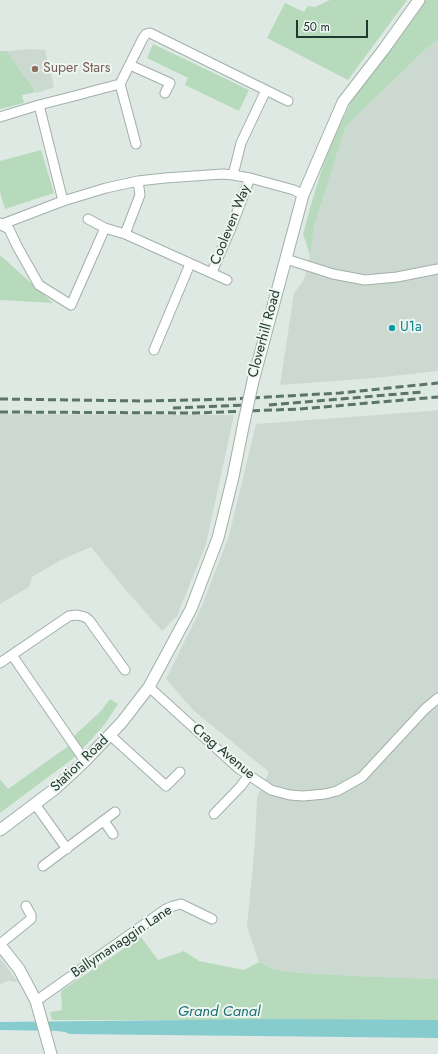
<!DOCTYPE html>
<style>
body{margin:0}
#map{position:relative;width:438px;height:1054px;overflow:hidden;background:#dee9e3;font-family:Jost,sans-serif}
canvas{display:block}
.scale{position:absolute;left:296px;top:20px;width:72px;height:18px;box-sizing:border-box;border:2px solid #20382e;border-top:0;padding-left:5px;font-size:12px;line-height:14px;white-space:nowrap;color:#20382e;-webkit-text-stroke:3px #eef6f1;paint-order:stroke}
</style>
<div id="map">
<canvas width="438" height="1054"></canvas>
<div class="scale">50 m</div>
</div>
<script>
const ctx = document.querySelector('canvas').getContext('2d');
ctx.lineJoin = 'round';
function fill(path, color) {
  ctx.fillStyle = color;
  ctx.fill(path, 'evenodd');
}
function toPath(rows) {
  const path = new Path2D();
  for (const r of rows) {
    path.moveTo(r[0], r[1]);
    for (let i = 2; i < r.length; i += 2) path.lineTo(r[i], r[i + 1]);
  }
  return path;
}
function trace(path, color, width, dash) {
  ctx.strokeStyle = color;
  ctx.lineWidth = width;
  ctx.lineCap = dash ? 'butt' : 'round';
  ctx.setLineDash(dash || []);
  ctx.stroke(path);
}
function drawText(font, color, halo, rows, align = 'center') {
  ctx.font = font + ' Jost,sans-serif';
  ctx.lineWidth = 4;
  ctx.setLineDash([]);
  ctx.textBaseline = 'middle';
  ctx.strokeStyle = halo;
  ctx.fillStyle = color;
  for (const [text, x, y, turn = 0] of rows) {
    ctx.save();
    ctx.translate(x, y);
    ctx.rotate((+turn || 0) * Math.PI / 180);
    ctx.textAlign = isNaN(turn) ? turn : align;
    if (halo) ctx.strokeText(text, 0, 0);
    ctx.fillText(text, 0, 0);
    ctx.restore();
  }
}
fill(toPath([
 [438,40,438,371,375,378,280,385,294,293,304,280,310,255,315,223,346,126,428,47],
 [29,49,45,50,54,87,37,93,7,51],
 [438,410,438,979,354,976,290,972,274,969,259,962,247,927,255,843,257,797,269,772,194,711,166,679,201,608,229,536,256,424,417,412],
 [0,414,234,415,206,544,177,616,162,631,123,587,91,547,59,561,32,577,29,587,0,604],
 [0,958,18,982,8,981,0,984]
]), '#ccd9d1');
fill(toPath([
 [330,0,407,0,348,80,267,38,285,3,304,12,308,6,315,7],
 [425,0,438,0,438,40,428,47,346,126,315,223,310,255,303,234,312,201,328,150,351,102],
 [153,44,249,90,239,111,185,85,188,78,147,58],
 [0,51,7,51,36,92,22,95,24,103,0,109],
 [41,150,54,193,5,209,0,192,0,161],
 [0,255,10,264,53,303,0,300],
 [110,699,118,704,105,724,75,757,0,813,0,779,8,789,67,747,76,734,100,712],
 [141,937,158,960,184,951,199,961,244,970,259,962,274,969,290,972,354,976,438,979,438,1020,52,1020,50,1012,62,1010,61,991]
]), '#b7dabc');
fill(toPath([
 [281,1019,438,1020,438,1038,69,1034,65,1032,57,1031,0,1030,0,1022]
]), '#86ccce');
const minor = toPath([
 [130,65,170,83,165,93],
 [120,84,143,38,146,34,150,33,288,101],
 [89,92,120,84,136,144],
 [39,105,86,93],
 [0,117,39,105,63,201],
 [233,175,241,143,266,90],
 [138,181,140,195,125,234,227,280],
 [88,219,105,228,125,234],
 [0,223,1,225,9,229,17,246,39,285,71,305,105,228],
 [0,225,63,201,106,188,138,181,165,178,223,174,233,175,250,178,294,190,303,195],
 [286,259,333,274,365,280,397,277,438,269],
 [212,272,231,228,250,178],
 [154,350,190,264],
 [12,655,85,761],
 [0,663,69,616,77,615,85,617,89,620,125,670],
 [149,687,238,768,271,790,290,795,303,796,325,794,337,791,362,777,425,709,438,698],
 [110,735,166,786,180,772],
 [35,804,67,849],
 [214,814,241,786,249,775],
 [104,821,113,834],
 [43,866,115,812],
 [0,944,31,919,31,915,26,906],
 [36,1001,166,909,173,906,181,904,212,919]
]);
const tertiary = toPath([
 [253,381,303,195,324,146,343,102,384,49,419,0],
 [0,830,56,788,85,761,122,722,149,687,191,609,218,538,233,477,244,422],
 [0,945,19,969,36,1001,51,1054]
]);
trace(minor, '#a1b0a9', 11);
trace(tertiary, '#a1b0a9', 13);
trace(minor, '#fff', 9);
trace(tertiary, '#fff', 11);
trace(toPath([
 [0,399,145,401,232,399,340,393,438,383],
 [269,405,422,392],
 [173,408,247,405],
 [0,412,195,413,300,409,438,397]
]), '#5a7469', 3, [8, 4]);
const tertiaryBridge = toPath([
 [244,422,253,381]
]);
trace(tertiaryBridge, '#a1b0a9', 13, []);
trace(tertiaryBridge, '#fff', 11);
for (const [x, y, r, color] of [
 [35,69,4,"#8d6e63"],
 [392,328,4,"#0f9aa8"]
]) {
  const dot = new Path2D();
  dot.arc(x, y, r, 0, 2 * Math.PI);
  ctx.fillStyle = color;
  ctx.fill(dot);
  trace(dot, '#eef6f1', 1.5);
}
drawText('14px', '#785e54', '#eef6f1', [
 ["Super Stars",43,69]
], 'left');
drawText('14px', '#20382e', '#eef6f1', [
 ["Cooleven Way",231,225,-68],
 ["Cloverhill Road",265,334,-75],
 ["Crag Avenue",223,752,40],
 ["Station Road",80,764,-44],
 ["Ballymanaggin Lane",122,942,-34]
]);
drawText('14px', '#0d838f', '#eef6f1', [
 ["U1a",400,328]
], 'left');
drawText('italic 15px', '#1c6f72', '#eef6f1', [
 ["Grand Canal",219,1012]
]);
</script>
